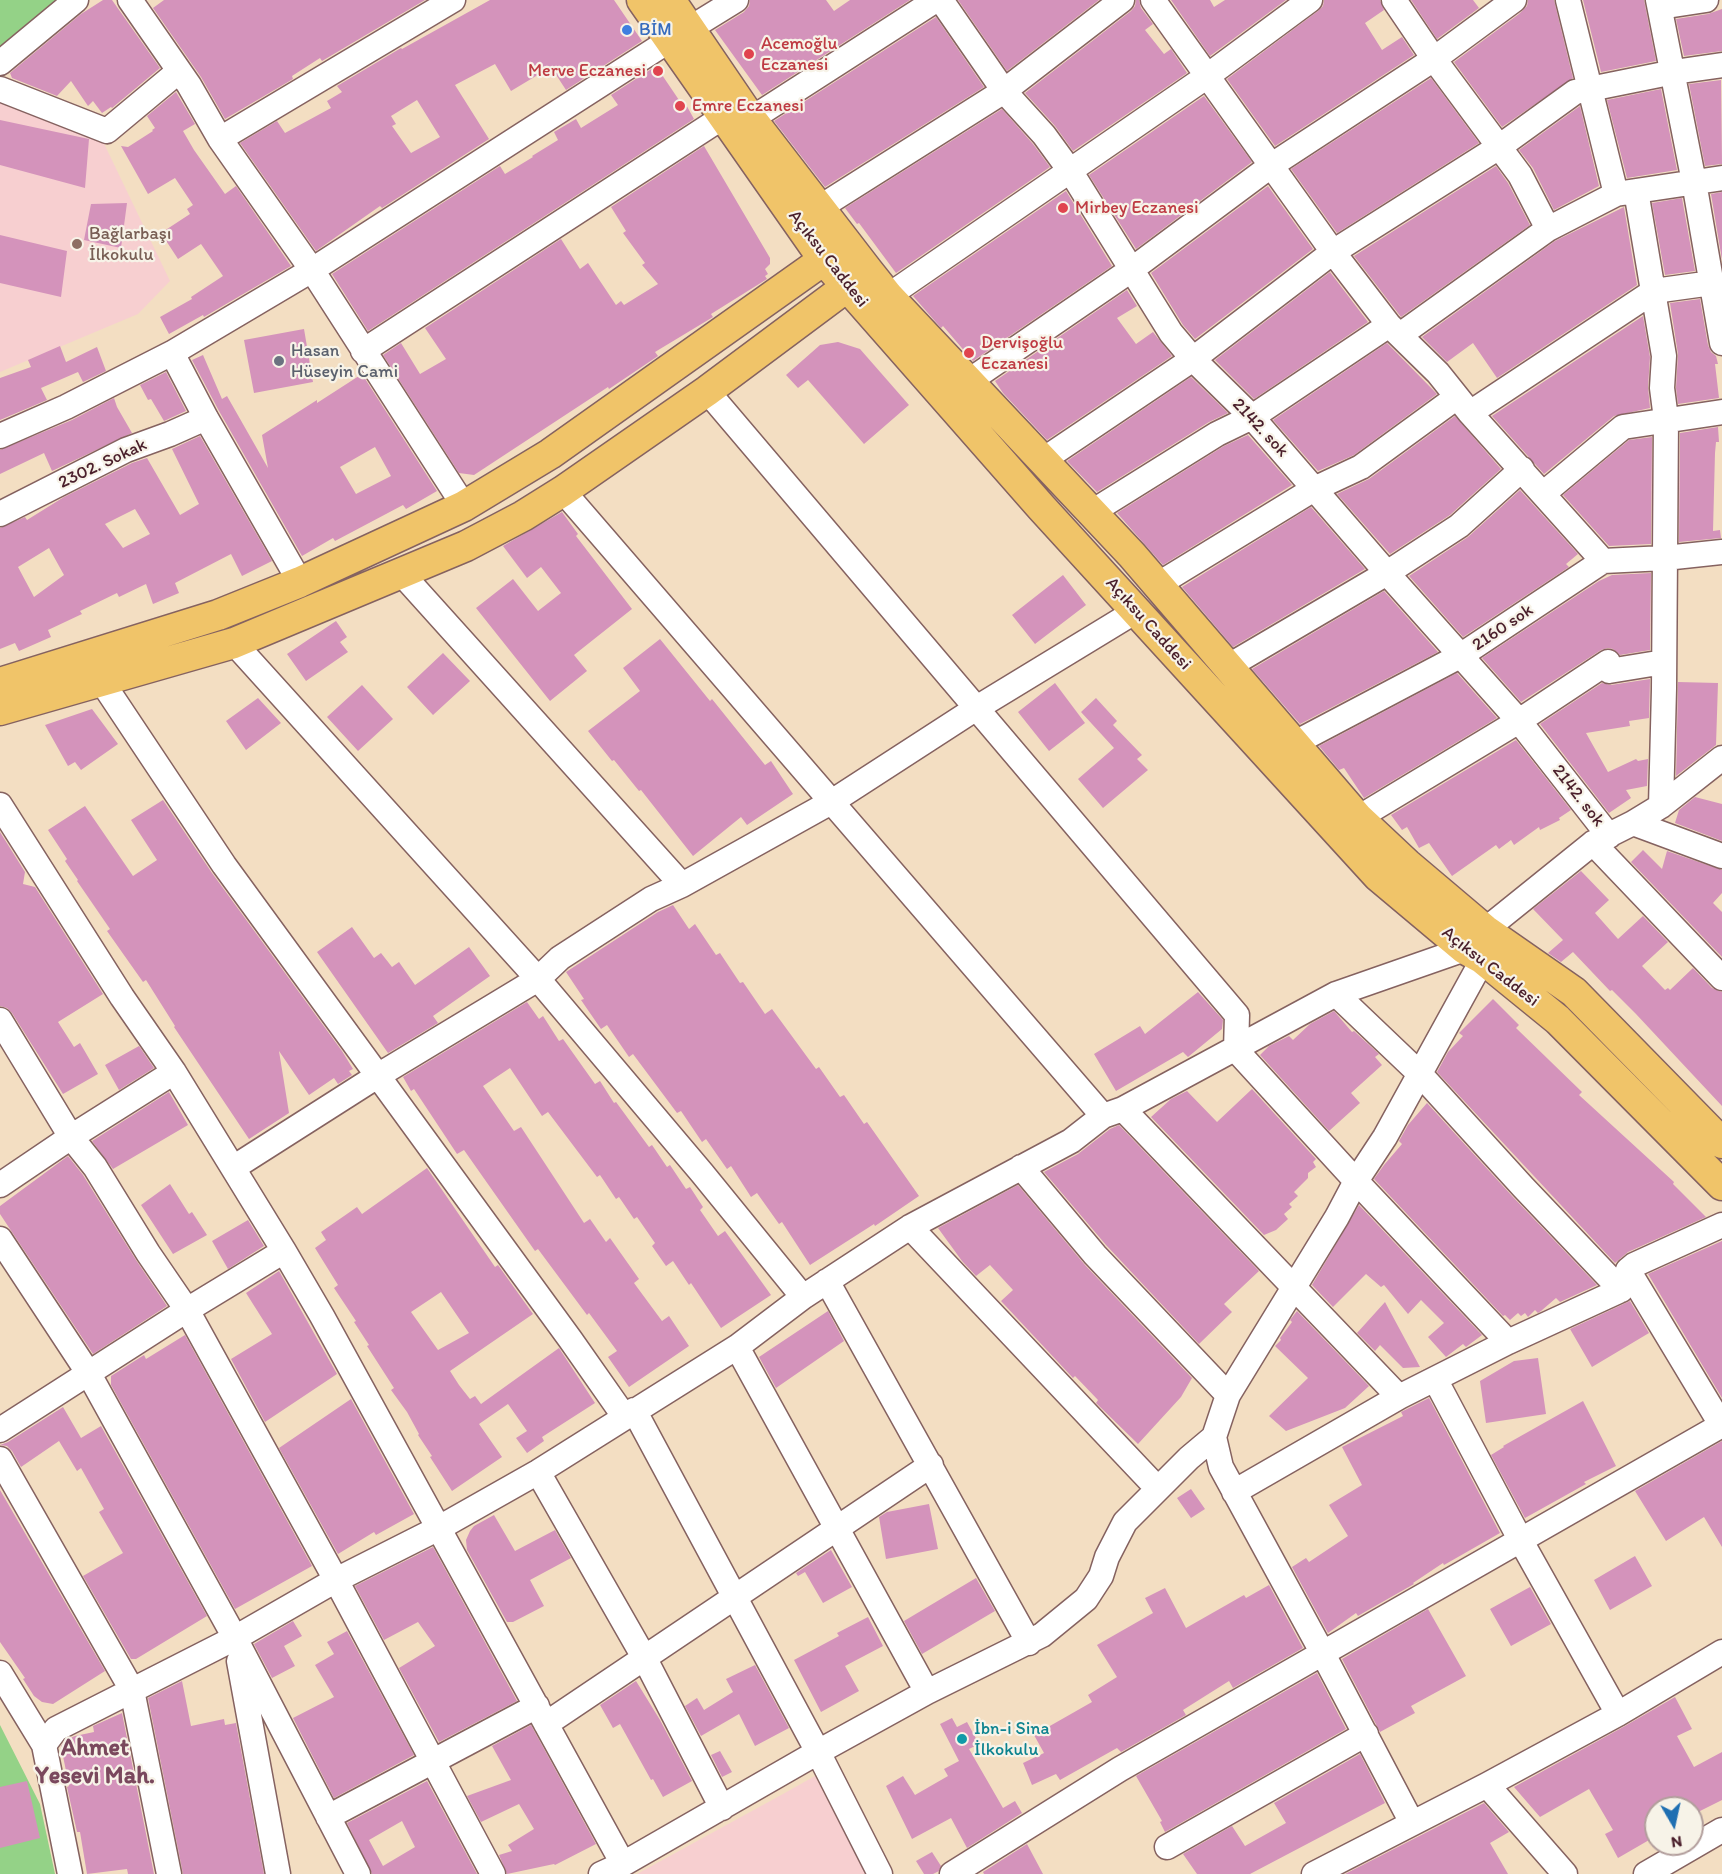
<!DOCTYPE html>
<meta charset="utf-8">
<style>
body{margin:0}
#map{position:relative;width:1722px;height:1874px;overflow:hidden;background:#f3dec2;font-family:Itim,sans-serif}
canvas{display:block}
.north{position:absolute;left:1644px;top:1796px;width:60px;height:60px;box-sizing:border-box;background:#f7f3e8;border:2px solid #b29e9c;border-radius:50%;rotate:171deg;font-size:16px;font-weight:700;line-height:24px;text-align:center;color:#4a1f2b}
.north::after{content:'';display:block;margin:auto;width:21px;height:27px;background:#1f6fb2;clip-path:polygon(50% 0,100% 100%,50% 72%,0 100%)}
</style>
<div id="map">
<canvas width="1722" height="1874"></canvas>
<div class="north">N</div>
</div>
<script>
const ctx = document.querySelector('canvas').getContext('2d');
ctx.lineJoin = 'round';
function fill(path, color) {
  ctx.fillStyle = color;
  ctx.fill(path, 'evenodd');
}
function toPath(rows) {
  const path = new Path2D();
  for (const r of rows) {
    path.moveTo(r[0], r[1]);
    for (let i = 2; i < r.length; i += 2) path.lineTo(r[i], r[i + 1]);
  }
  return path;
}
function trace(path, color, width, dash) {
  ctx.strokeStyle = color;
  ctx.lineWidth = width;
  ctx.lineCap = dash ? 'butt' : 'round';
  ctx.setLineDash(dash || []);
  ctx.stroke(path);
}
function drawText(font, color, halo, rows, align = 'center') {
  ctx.font = font + ' Itim,sans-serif';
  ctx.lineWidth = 4.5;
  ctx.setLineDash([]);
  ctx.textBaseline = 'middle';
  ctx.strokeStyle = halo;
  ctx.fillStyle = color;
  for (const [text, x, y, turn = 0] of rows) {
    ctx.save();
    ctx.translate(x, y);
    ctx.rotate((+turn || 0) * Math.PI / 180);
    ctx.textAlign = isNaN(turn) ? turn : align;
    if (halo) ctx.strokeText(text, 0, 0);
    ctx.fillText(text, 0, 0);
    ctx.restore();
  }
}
fill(toPath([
 [0,101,98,131,170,281,138,314,0,372],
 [815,1776,866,1874,637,1874,783,1794]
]), '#f7cfd0');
fill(toPath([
 [0,0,67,0,0,48],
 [0,1725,40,1804,55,1874,0,1874]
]), '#94d287');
fill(toPath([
 [103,0,112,0,160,68,112,108,111,107,102,113,93,101,88,106,71,81,57,96,12,78,10,73,81,14],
 [164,0,425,0,322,61,320,58,292,76,293,79,225,119,201,77,153,8],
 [490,0,614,0,642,41,566,90,551,67,511,91,495,64,455,85,489,139,382,208,380,206,316,251,240,143,277,121,285,133,331,108,327,101,342,92,337,86,401,48,402,49],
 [417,100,440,137,411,153,392,126,396,124,391,116],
 [750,0,826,0,834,11,850,0,910,0,762,95,715,30,744,12,749,6],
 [958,0,1099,0,1007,71],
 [1136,0,1139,0,1141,8,1153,24,1145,30,1164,54,1171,49,1187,73,1073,151,1055,126,1025,93,1131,11,1135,6],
 [1171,0,1210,0,1214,7,1225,0,1286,0,1210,56],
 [1324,0,1380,0,1384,10,1365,23,1382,50,1402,37,1414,55,1275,146,1227,79,1318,11,1323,6],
 [1411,0,1473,0,1479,8,1437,39],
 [1528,0,1554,0,1573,78,1502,127,1454,62,1519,14,1527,6],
 [1583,0,1644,0,1656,61,1601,72],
 [1722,9,1722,51,1684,56,1676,19,1708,14],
 [936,17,984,87,825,187,774,121],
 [656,66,681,103,684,101,694,119,368,331,332,274,500,166,505,174,533,157,532,156,558,140,554,132,576,119,581,128,618,105,611,95],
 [1431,78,1479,143,1337,233,1291,169],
 [1721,80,1722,164,1705,166,1689,84],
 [1661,89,1677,170,1627,178,1607,100],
 [176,92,195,124,183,131,194,150,225,194,236,186,291,266,204,317,203,315,169,334,160,317,192,299,191,297,223,276,201,244,178,259,161,233,190,214,187,209,193,205,175,178,148,194,121,146,128,147,153,131,152,130,155,128,147,116],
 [1204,96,1252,162,1136,249,1089,175],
 [1580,106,1599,186,1554,210,1533,168,1519,150],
 [1002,109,1033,144,1050,167,896,273,859,223,857,224,845,208],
 [0,120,89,139,85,188,0,165],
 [704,146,770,258,770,264,765,269,768,274,765,276,767,279,711,314,713,317,655,352,658,356,609,389,608,387,474,475,459,473,383,355,401,343,420,374,446,359,425,328,561,239,580,269,588,263,616,305,621,301,624,305,658,284,642,265,645,263,623,233,626,231,611,207],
 [1496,166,1508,183,1530,225,1401,317,1354,256],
 [1268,186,1313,249,1195,339,1183,325,1151,273],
 [1066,191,1112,266,973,361,943,326,941,328,913,296],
 [1722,192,1722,260,1711,194],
 [1682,198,1695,271,1665,275,1652,203],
 [127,203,121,248,84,240,91,204],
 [1624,207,1637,285,1497,378,1473,343,1447,362,1422,337,1555,241],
 [0,235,67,251,61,297,0,283],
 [1330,272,1368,322,1254,399,1215,360],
 [1127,290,1137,306,1117,318,1136,344,1153,332,1172,356,1047,440,1003,393,995,381],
 [1700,299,1708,345,1711,352,1716,356,1718,364,1715,364,1719,398,1678,404,1676,388,1678,354,1670,303],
 [1643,316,1650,357,1648,387,1650,408,1614,416,1544,474,1492,416],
 [304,329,313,382,254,393,244,340],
 [838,342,860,349,909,405,864,444,808,380,798,388,786,375,820,345],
 [1387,343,1437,394,1354,455,1318,471,1273,420],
 [60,346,66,362,97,347,106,371,83,382,78,372,41,388,47,400,0,420,0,378,31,367,28,360],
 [203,355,222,399,227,396,268,468,262,435,317,400,317,403,362,374,437,491,406,509,403,505,335,541,333,538,302,556,219,411,192,360],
 [375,447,391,476,356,494,340,467],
 [166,372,186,411,164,421,151,399,148,400,140,385],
 [1191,377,1228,413,1209,422,1097,492,1067,461],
 [114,398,117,407,132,433,52,471,44,453,0,474,0,450,72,420],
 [1455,416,1501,469,1450,515,1390,554,1337,494,1369,479],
 [1718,427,1719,442,1716,442,1715,453,1713,531,1720,530,1721,538,1679,542,1680,433],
 [1248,435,1292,485,1163,565,1117,513,1224,446],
 [200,436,272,561,242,576,231,554,175,583,179,593,153,604,146,584,119,597,117,593,80,611,82,614,48,630,51,637,19,651,15,643,0,649,0,528,25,517,27,520,64,497,132,463,147,458,180,515,199,504,172,449],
 [135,509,150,534,123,548,105,524],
 [49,548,64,575,34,597,18,567],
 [1652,437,1651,544,1609,546,1563,495,1629,440],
 [1520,490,1578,554,1566,564,1569,567,1463,637,1409,576,1468,537],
 [1311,507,1365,569,1233,647,1182,587],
 [562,512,578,534,576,536,632,609,574,655,587,671,550,701,476,608,513,579,538,611,561,593,541,567,527,578,503,546],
 [1651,573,1650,650,1620,655,1613,649,1608,648,1601,650,1521,702,1482,658,1599,581,1612,575],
 [1063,575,1086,605,1035,644,1012,615],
 [1384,591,1438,652,1300,724,1252,669],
 [336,621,347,637,340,642,348,652,306,681,287,654],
 [660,639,710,701,712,699,765,765,771,761,793,794,747,825,741,817,693,856,641,790,639,791,614,760,612,761,588,731,640,691,623,668],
 [443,653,470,681,433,715,407,687],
 [1457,673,1497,718,1364,798,1344,768,1339,770,1319,746],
 [1650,679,1649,718,1629,721,1630,726,1586,733,1608,772,1636,759,1638,761,1648,759,1647,786,1626,790,1631,798,1609,813,1540,724,1602,683,1611,685],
 [1678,682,1718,683,1716,745,1676,776],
 [1055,683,1085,723,1049,751,1018,712],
 [362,685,393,719,358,751,327,717],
 [258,698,281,723,246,750,226,721],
 [1096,698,1117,721,1113,725,1142,755,1137,759,1148,770,1103,808,1078,779,1114,748,1081,712],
 [92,709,118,744,81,770,75,762,68,766,45,725],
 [1516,740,1571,810,1559,818,1560,820,1540,830,1539,827,1514,845,1511,840,1499,849,1496,845,1452,876,1429,843,1419,848,1407,827,1402,830,1391,815],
 [1695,797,1722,804,1722,841,1675,823,1679,810],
 [163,800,212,873,342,1051,353,1069,349,1071,352,1075,338,1084,334,1078,309,1095,279,1051,289,1113,249,1139,174,1027,175,1026,146,980,143,982,107,931,110,929,77,881,78,880,65,861,67,859,48,830,85,806,133,876,157,860,131,820],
 [0,832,25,872,23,884,35,887,103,994,58,1022,74,1047,80,1043,98,1074,63,1094,12,1013,7,1008,0,1006],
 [1643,850,1662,869,1667,851,1722,870,1722,893,1713,903,1722,912,1722,957,1631,862],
 [1581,871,1609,900,1595,913,1618,939,1643,916,1668,942,1642,966,1665,990,1668,988,1670,990,1693,968,1712,988,1722,992,1722,1106,1636,1014,1612,990,1610,991,1573,952,1561,962,1548,953,1563,940,1533,909],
 [673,905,689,929,695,924,716,955,720,953,740,983,743,982,765,1014,772,1009,816,1069,819,1067,840,1097,844,1095,864,1124,867,1122,919,1196,875,1226,874,1224,810,1265,782,1222,779,1224,757,1193,751,1197,731,1166,727,1169,706,1139,702,1142,681,1111,677,1113,633,1054,629,1057,607,1025,601,1029,581,1000,584,999,566,972,658,912],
 [352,927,374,958,381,953,392,967,399,962,415,985,469,947,490,976,433,1016,438,1023,388,1053,317,952],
 [1198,992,1223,1020,1222,1029,1188,1057,1183,1052,1116,1091,1094,1054,1140,1026,1145,1034],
 [1493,999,1519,1025,1516,1028,1582,1092,1579,1095,1674,1182,1673,1184,1706,1217,1628,1252,1615,1263,1437,1072,1448,1052,1463,1036,1459,1033],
 [527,1002,539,1019,543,1016,559,1041,563,1039,595,1084,600,1081,614,1103,616,1102,649,1147,652,1145,667,1167,670,1165,686,1189,690,1187,703,1207,700,1210,718,1236,725,1231,771,1295,721,1328,691,1283,689,1285,673,1261,666,1266,652,1246,655,1243,637,1217,634,1219,619,1197,616,1199,600,1175,597,1177,548,1112,542,1116,510,1068,483,1086,514,1131,521,1127,584,1223,590,1219,606,1242,610,1238,639,1279,634,1283,662,1321,669,1316,689,1346,629,1387,608,1357,617,1351,589,1313,587,1315,538,1249,535,1251,464,1150,457,1154,414,1089,411,1091,403,1077],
 [1334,1011,1352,1032,1354,1031,1379,1054,1375,1057,1382,1065,1351,1093,1360,1103,1329,1131,1260,1055,1269,1046,1289,1036,1293,1040,1310,1024],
 [139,1046,154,1068,119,1090,105,1065],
 [1252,1089,1316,1159,1313,1162,1316,1167,1308,1173,1308,1178,1294,1192,1298,1196,1289,1204,1292,1207,1284,1214,1288,1219,1276,1230,1264,1235,1151,1117,1171,1099,1187,1091,1217,1122],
 [169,1092,188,1125,113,1169,92,1141],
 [1427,1103,1513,1197,1597,1285,1560,1302,1556,1298,1541,1311,1538,1313,1535,1310,1528,1317,1525,1313,1521,1316,1518,1313,1510,1320,1505,1315,1503,1316,1374,1179,1384,1165,1402,1144,1399,1141,1408,1125],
 [1119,1125,1259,1271,1224,1304,1232,1312,1199,1344,1106,1245,1044,1172,1078,1154,1110,1129],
 [68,1156,83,1175,136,1260,167,1306,93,1354,0,1214,0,1206],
 [427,1168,495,1267,498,1265,533,1314,450,1371,459,1385,470,1399,475,1396,481,1404,559,1348,595,1403,542,1437,544,1441,527,1453,516,1438,527,1431,508,1404,479,1424,502,1457,452,1491,430,1457,432,1456,418,1435,419,1434,407,1412,391,1390,394,1388,367,1346,369,1345,354,1322,356,1321,334,1288,338,1285,315,1248,326,1240,321,1232,357,1207,362,1214],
 [441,1292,469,1333,438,1350,411,1312],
 [170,1184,189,1214,192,1212,207,1235,173,1254,141,1205],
 [1018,1185,1085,1265,1192,1378,1181,1397,1138,1444,1096,1403,1098,1400,1075,1376,1073,1378,1001,1301,1013,1290,990,1265,976,1276,962,1261,938,1228],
 [1359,1205,1482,1335,1466,1347,1463,1344,1446,1357,1428,1337,1444,1323,1421,1300,1408,1314,1384,1285,1381,1287,1366,1274,1333,1307,1312,1285],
 [248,1220,264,1246,228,1269,212,1241],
 [1722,1241,1722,1398,1648,1274],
 [279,1271,337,1374,265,1422,231,1359,272,1334,246,1293],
 [1630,1301,1649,1333,1592,1367,1570,1329],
 [1385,1302,1420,1367,1403,1368,1380,1345,1375,1351,1357,1333],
 [828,1311,844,1341,776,1388,759,1357],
 [1297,1311,1369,1386,1345,1408,1286,1431,1269,1416,1308,1378,1275,1346,1281,1340,1280,1338,1292,1322,1290,1320],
 [185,1335,312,1566,235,1609,111,1385,111,1376,144,1355,146,1359],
 [1538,1358,1546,1414,1486,1423,1480,1381,1514,1361],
 [1429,1398,1500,1533,1444,1565,1443,1563,1413,1583,1414,1584,1363,1613,1358,1616,1356,1613,1328,1633,1292,1567,1306,1558,1309,1562,1348,1536,1329,1505,1362,1485,1342,1447,1403,1416,1401,1412],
 [351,1399,414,1514,376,1535,374,1532,338,1554,279,1448],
 [1583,1401,1616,1466,1584,1482,1586,1484,1525,1518,1491,1455,1504,1447,1503,1446],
 [63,1407,81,1438,101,1426,207,1616,136,1659,131,1659,83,1576,123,1553,99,1512,104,1509,81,1468,77,1471,59,1441,21,1467,12,1451,7,1446,0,1445,8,1442],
 [1722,1441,1722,1547,1704,1517,1666,1541,1635,1491],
 [1191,1489,1205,1509,1191,1518,1177,1498],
 [0,1490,105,1671,53,1704,42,1702,34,1696,23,1679,25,1678,0,1642],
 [929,1504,938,1549,886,1559,879,1517,887,1512],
 [494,1515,515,1551,555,1530,571,1558,530,1580,544,1606,513,1622,507,1622,467,1550,466,1540,470,1531,474,1526],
 [433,1547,517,1701,439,1742,399,1668,435,1646,418,1622,384,1640,355,1586],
 [831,1550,852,1587,823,1603,805,1572,798,1576,796,1573],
 [1635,1556,1652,1586,1610,1610,1594,1580],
 [976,1578,995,1611,922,1654,904,1621],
 [1269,1585,1303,1648,1233,1688,1229,1681,1183,1710,1186,1715,1121,1752,1117,1748,1060,1780,1056,1774,1032,1785,1023,1763,1044,1753,1034,1735,1092,1702,1088,1695,1117,1677,1097,1645,1153,1613,1145,1598,1165,1588,1186,1628,1244,1595,1246,1598],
 [1530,1587,1551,1624,1511,1646,1490,1609],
 [1428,1609,1466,1676,1411,1706,1415,1713,1380,1732,1342,1659],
 [868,1617,883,1646,845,1666,859,1691,821,1712,794,1660,839,1636,837,1633],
 [293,1621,302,1636,284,1646,295,1666,272,1678,254,1644],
 [347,1631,414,1755,334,1798,293,1718,334,1697,315,1665,334,1654,327,1642],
 [755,1665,789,1728,755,1746,739,1714,701,1736,685,1706,697,1698,704,1710,733,1692,726,1679],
 [1317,1673,1346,1729,1165,1832,1160,1822,1162,1821,1136,1776],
 [182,1681,191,1726,224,1719,225,1725,236,1723,264,1874,183,1874,148,1698],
 [636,1681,660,1720,692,1781,663,1797,653,1779,651,1780,620,1724,613,1728,600,1705],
 [1675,1697,1692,1729,1677,1736,1694,1767,1722,1752,1722,1800,1692,1815,1692,1808,1656,1808,1656,1836,1618,1858,1605,1834,1613,1830,1589,1789,1540,1817,1514,1787,1625,1726],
 [122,1713,154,1874,128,1874,127,1869,87,1874,80,1832,77,1832,67,1787,69,1786,61,1746,65,1740,75,1736,94,1732,93,1726],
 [952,1718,957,1727,967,1722,979,1744,969,1749,1003,1808,1015,1801,1022,1813,967,1848,951,1818,912,1839,886,1786,903,1776,915,1795,948,1776,944,1769,959,1761,940,1724],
 [531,1725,596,1844,555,1865,554,1864,507,1874,499,1855,512,1851,508,1845,534,1829,519,1804,481,1822,467,1796,511,1780,492,1746],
 [720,1751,732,1772,722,1777,711,1755],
 [1360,1754,1385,1803,1250,1874,1197,1874,1183,1854,1232,1826,1245,1846,1286,1823,1274,1803],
 [27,1781,40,1838,0,1848,0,1787],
 [427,1781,477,1874,372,1874,347,1823],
 [402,1821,415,1847,383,1866,369,1840],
 [1484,1803,1509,1832,1490,1843,1508,1874,1345,1874],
 [1027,1844,1043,1874,984,1874,983,1872],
 [932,1852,941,1866,939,1871,933,1874,924,1874,916,1861]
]), '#d493bb');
const minor = toPath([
 [130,0,189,85,220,139,312,270,464,506],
 [941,0,1004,91,1044,135,1071,172,1171,333,1193,359,1252,417,1387,573,1519,721,1609,836],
 [1153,0,1333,252,1389,325,1438,373,1470,413,1603,561],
 [1394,0,1434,59,1520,175,1548,229],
 [1568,0,1616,194],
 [1658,0,1694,182,1722,343],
 [1660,7,1706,0],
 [689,29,736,0],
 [0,63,76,0],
 [0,89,107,131,179,71],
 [751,119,936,0],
 [220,139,453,0],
 [1636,191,1664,356,1662,388,1666,419,1664,689,1661,806],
 [819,208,1004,91,1122,0],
 [888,296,1206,77,1310,0],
 [1400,335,1548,229,1616,194,1722,178],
 [363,351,723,117],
 [172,353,206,418,300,582],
 [969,381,1131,270,1272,165,1434,59,1514,0],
 [707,391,1237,1015,1236,1050,1356,1181,1508,1342],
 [1470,413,1654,291,1712,283],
 [0,436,66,407,172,353,312,270,670,40],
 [1043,460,1193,359,1333,252,1499,147,1575,92,1674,72,1722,65],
 [563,491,1103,1116],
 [1544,493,1623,427,1722,412],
 [1092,512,1217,434,1252,417,1389,325],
 [0,514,126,450,170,434,206,418],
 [401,573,682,885],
 [1157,585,1314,489,1361,467,1457,397],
 [234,643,538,979,560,958,651,899,682,885,833,801,975,709,1136,611],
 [1227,667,1387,573,1459,526,1522,469],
 [102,682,224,865,570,1339,624,1416],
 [1293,744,1460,656,1603,561,1665,558,1722,552],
 [0,805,122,997,174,1072,284,1251,322,1316,623,1864],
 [1358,818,1519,721,1608,662,1609,671,1664,662],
 [1633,823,1722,856],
 [1593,843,1722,978],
 [1336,994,1421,1075,1523,1187,1621,1290],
 [0,1020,71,1137,95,1167,148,1253,187,1310,336,1580,493,1874],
 [1123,1109,1399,1397],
 [1021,1167,1095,1255,1228,1395],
 [233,1168,379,1075,538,979,702,1173,803,1297],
 [0,1185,71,1137,174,1072],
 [910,1227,1158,1489],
 [0,1239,89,1374,235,1638,358,1874],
 [1628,1270,1722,1426],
 [827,1281,1029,1643],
 [737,1347,927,1692],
 [1435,1379,1521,1541,1618,1714],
 [634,1410,818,1752,880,1874],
 [0,1430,187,1310,284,1251],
 [0,1459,132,1690,169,1874],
 [538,1472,645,1659,722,1808],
 [1234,1492,1399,1397,1508,1342,1621,1290,1628,1270,1634,1265,1722,1225],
 [239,1661,278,1874],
 [0,1673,44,1745,70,1874],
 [546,1724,931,1465],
 [44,1745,56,1729,235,1638,336,1580,439,1528,538,1472,737,1347,803,1297,910,1227,1071,1141,1103,1116,1123,1109,1336,994,1465,949,1485,930,1593,843,1633,823,1661,806,1722,758],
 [1487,1785,1565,1874],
 [328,1817,537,1706],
 [1412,1823,1322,1652,1221,1467,1214,1437,1228,1395,1337,1217,1356,1181,1385,1137,1483,959],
 [1167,1847,1366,1734],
 [601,1874,623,1864,818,1752,927,1692,1042,1635,1086,1599,1101,1576,1107,1557,1125,1522,1189,1458,1214,1437],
 [952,1874,1120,1769,1722,1425],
 [1314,1874,1487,1785,1618,1714,1722,1652],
 [1646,1874,1722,1830]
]);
const major = toPath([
 [642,0,824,260,1041,507,1378,876,1465,949,1483,959,1558,1020,1722,1185],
 [670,0,751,119,868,271,888,296,1132,555,1358,818,1407,864,1485,930,1574,992,1722,1143],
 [0,683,218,615,300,582,464,506,550,454,839,249],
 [0,710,234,643,466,546,523,516,563,491,707,391,864,274]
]);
trace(minor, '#856260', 27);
trace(major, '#856260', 33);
trace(minor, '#fff', 24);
trace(major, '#f0c469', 30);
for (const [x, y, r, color] of [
 [627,30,6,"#3f7fe0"],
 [749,54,6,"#e0444e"],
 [658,71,6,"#e0444e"],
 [680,106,6,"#e0444e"],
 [1063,208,6,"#e0444e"],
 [77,244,6,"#8d6e63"],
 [969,353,6,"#e0444e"],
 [279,361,6,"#6b7280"],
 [962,1739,6,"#0f9aa8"]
]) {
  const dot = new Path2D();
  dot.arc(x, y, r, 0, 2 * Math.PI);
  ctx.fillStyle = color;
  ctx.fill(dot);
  trace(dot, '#f7f3e8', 2);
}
drawText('18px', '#366cbe', '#f7f3e8', [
 ["BİM",639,30]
], 'left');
drawText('18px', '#be3a42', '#f7f3e8', [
 ["Acemoğlu",761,44],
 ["Eczanesi",761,65],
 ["Merve Eczanesi",646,71,"right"],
 ["Emre Eczanesi",692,106],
 ["Mirbey Eczanesi",1075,208],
 ["Dervişoğlu",981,343],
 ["Eczanesi",981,364]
], 'left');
drawText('18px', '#785e54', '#f7f3e8', [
 ["Bağlarbaşı",89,234],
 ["İlkokulu",89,255]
], 'left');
drawText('18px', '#4a1f2b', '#f7f3e8', [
 ["Açıksu Caddesi",828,259,52],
 ["2142. sok",1260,428,47],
 ["2302. Sokak",103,464,-25],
 ["Açıksu Caddesi",1148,624,48],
 ["2160 sok",1503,628,-34],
 ["2142. sok",1578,796,52],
 ["Açıksu Caddesi",1490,967,38]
]);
drawText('18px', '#5b616d', '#f7f3e8', [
 ["Hasan",291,351],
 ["Hüseyin Cami",291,372]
], 'left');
drawText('18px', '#0d838f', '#f7f3e8', [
 ["İbn-i Sina",974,1729],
 ["İlkokulu",974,1750]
], 'left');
drawText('bold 24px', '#7a485d', '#f7f3e8', [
 ["Ahmet",95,1749],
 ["Yesevi Mah.",95,1777]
]);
</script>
